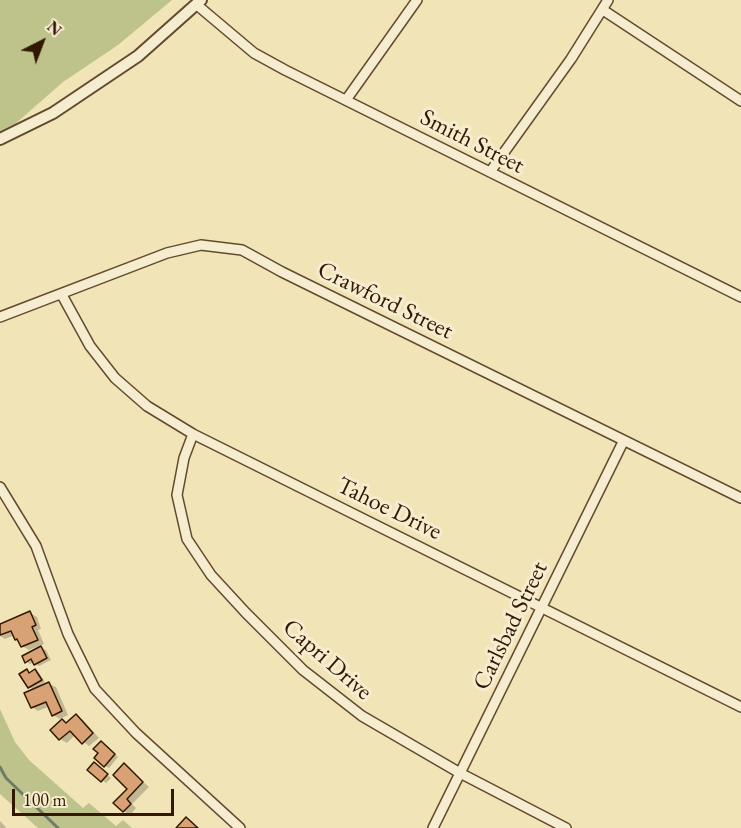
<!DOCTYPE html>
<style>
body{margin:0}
#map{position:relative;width:741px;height:828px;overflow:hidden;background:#f1e4b7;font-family:"EB Garamond",serif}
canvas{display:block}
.north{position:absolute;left:12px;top:12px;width:60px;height:60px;-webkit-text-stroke:4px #f6edd0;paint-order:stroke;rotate:42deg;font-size:16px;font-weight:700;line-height:24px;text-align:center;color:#321701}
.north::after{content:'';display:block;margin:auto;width:21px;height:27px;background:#321701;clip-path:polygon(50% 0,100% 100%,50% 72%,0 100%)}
.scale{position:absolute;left:12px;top:789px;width:162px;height:27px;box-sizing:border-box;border:3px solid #321701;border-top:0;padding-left:8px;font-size:18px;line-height:21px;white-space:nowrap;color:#321701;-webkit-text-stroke:4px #f6edd0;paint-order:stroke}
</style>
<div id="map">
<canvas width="741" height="828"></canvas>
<div class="north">N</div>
<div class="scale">100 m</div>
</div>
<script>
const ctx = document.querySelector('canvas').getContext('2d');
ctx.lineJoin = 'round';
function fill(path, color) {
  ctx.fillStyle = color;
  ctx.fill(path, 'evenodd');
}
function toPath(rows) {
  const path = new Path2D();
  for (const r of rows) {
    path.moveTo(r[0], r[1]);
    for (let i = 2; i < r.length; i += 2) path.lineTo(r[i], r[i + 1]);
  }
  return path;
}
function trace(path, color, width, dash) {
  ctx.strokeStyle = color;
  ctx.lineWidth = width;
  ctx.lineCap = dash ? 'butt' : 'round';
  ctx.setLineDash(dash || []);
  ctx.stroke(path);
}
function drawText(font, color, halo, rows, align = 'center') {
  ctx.font = font + ' "EB Garamond",serif';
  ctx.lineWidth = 6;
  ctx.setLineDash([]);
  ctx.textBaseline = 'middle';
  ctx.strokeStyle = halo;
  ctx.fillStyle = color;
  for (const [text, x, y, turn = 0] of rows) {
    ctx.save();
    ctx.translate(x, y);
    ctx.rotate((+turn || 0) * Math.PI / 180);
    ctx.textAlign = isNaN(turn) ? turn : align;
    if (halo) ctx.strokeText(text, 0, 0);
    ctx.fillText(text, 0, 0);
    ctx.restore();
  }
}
fill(toPath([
 [0,0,172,0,118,45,63,82,15,124,0,131],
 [0,709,15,742,29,760,83,808,89,803,116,826,123,820,132,828,38,828,0,794]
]), '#bec38c');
fill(toPath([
 [30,613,37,617,41,629,38,630,44,644,29,650,22,646,15,635,5,639,0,636,0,626],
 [41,648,46,650,51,660,39,666,34,662,30,664,26,661],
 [27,671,31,673,35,671,39,673,45,682,39,686,40,687,49,684,56,687,68,715,60,719,53,715,50,706,38,711,32,707,34,690,29,687],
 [76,716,83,720,99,738,89,746,75,735,67,743,60,739,62,720,68,724],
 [105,745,118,757,109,768,105,766],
 [124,765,149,787,132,804,136,808,130,815,123,811,129,789],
 [98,767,111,778,106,783,89,770],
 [0,821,6,827,5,828,0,828]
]), '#0003');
trace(toPath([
 [0,767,6,778,58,828]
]), '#717c67', 3);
const building = toPath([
 [30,611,36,625,32,627,38,640,21,647,17,639,15,640,11,631,0,635,0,624,30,611],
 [41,646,47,658,34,665,31,659,25,663,22,656,41,646],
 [27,669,29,673,35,669,42,680,28,688,19,674,27,669],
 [49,682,62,711,52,716,46,702,31,708,24,693,49,682],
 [76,714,93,733,82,744,70,731,59,740,50,730,62,719,66,723,76,714],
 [101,741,115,754,104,767,94,758,98,753,93,749,101,741],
 [94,762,108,774,101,782,87,770,94,762],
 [124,763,143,782,127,799,131,804,123,812,113,803,127,789,113,775,124,763],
 [186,817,198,828,176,828,186,817]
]);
fill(building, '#d8a275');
trace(building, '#321701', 1.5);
const minor = toPath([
 [197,5,254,53,285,70,741,297],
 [603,10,741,101],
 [346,100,417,0],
 [490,172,571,59,608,0],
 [62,295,90,346,115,378,147,406,193,434,741,707],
 [0,317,167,253,201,245,242,250,282,272,741,498],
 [193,434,184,458,177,495,187,539,211,575,246,613,303,670,362,716,460,773,566,828],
 [0,487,36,546,68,634,95,689,136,733,240,828],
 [433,828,623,442]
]);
const tertiary = toPath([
 [0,139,53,113,138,56,201,0]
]);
trace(minor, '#624a2e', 12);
trace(tertiary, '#624a2e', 14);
trace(minor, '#f6edd0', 9);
trace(tertiary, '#f6edd0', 10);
drawText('24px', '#321701', '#f6edd0', [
 ["Smith Street",472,142,27],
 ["Crawford Street",385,301,26],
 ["Tahoe Drive",389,509,26],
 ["Carlsbad Street",511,626,-64],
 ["Capri Drive",327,660,41]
]);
</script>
